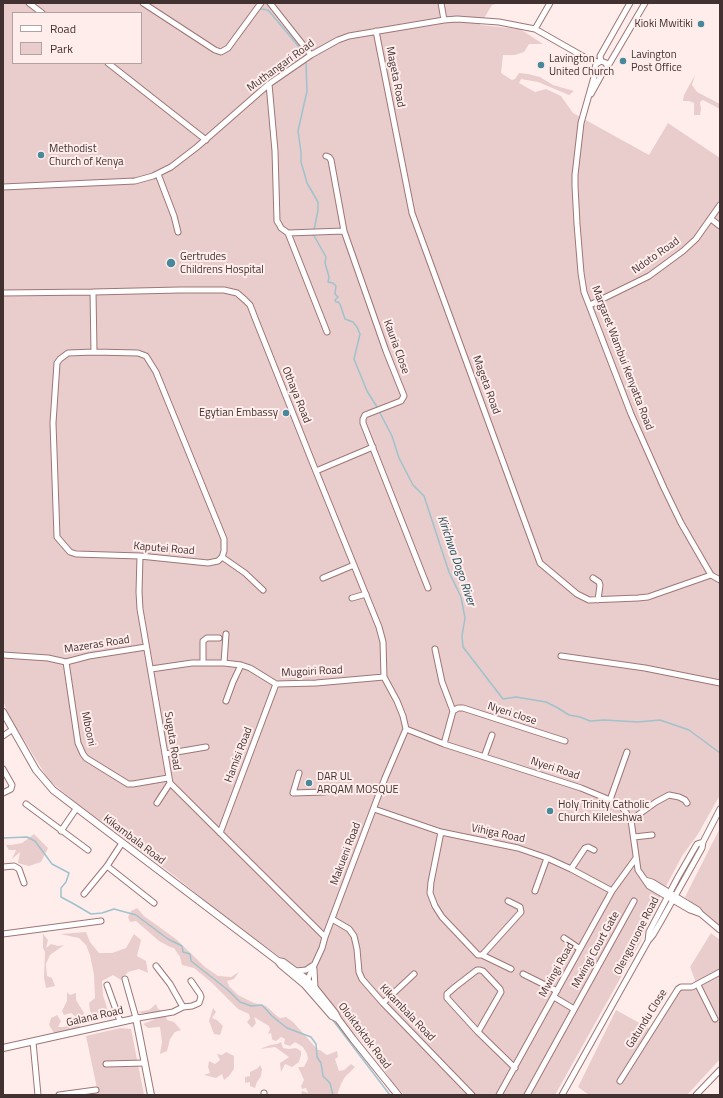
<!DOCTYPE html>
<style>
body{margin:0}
#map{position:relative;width:723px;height:1098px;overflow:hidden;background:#ffedec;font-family:"Titillium Web",sans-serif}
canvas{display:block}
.frame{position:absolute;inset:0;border:4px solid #423131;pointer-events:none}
.legend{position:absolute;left:12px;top:12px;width:130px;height:52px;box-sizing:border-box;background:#ffedec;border:1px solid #b3a2a1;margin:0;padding:5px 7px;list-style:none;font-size:12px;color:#423131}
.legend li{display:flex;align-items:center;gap:8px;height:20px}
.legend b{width:20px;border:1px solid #b3a2a1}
</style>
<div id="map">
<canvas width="723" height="1098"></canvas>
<div class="frame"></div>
<ul class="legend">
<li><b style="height:5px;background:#fff"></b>Road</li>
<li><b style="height:11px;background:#e9cdcc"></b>Park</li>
</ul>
</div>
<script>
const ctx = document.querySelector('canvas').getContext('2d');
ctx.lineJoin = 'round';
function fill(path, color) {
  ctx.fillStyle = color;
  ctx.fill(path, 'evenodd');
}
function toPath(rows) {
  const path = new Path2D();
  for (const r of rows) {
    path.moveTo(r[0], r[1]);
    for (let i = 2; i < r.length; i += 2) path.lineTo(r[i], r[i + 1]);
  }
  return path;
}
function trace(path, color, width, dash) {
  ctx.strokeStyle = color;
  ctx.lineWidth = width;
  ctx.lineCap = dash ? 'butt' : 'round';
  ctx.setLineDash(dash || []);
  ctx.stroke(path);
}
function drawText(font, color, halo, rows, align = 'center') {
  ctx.font = font + ' "Titillium Web",sans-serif';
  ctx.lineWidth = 4;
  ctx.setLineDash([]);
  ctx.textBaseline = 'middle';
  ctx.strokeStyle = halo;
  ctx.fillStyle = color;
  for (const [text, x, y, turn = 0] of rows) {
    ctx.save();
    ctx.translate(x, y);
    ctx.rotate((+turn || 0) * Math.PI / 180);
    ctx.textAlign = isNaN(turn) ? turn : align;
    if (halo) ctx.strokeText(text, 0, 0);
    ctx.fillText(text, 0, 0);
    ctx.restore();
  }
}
fill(toPath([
 [3,3,500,3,492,5,480,25,520,29,543,44,529,44,524,52,515,55,503,55,501,73,512,80,515,79,519,73,528,74,540,77,553,85,574,91,569,95,538,82,521,79,519,83,535,92,546,89,561,96,573,113,649,155,668,123,720,158,720,795,698,834,682,856,652,913,640,943,555,1095,404,1095,393,1083,370,1050,361,1041,323,994,299,968,279,956,221,914,176,877,75,802,56,786,48,779,9,716,3,701],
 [13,13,141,13,141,63,13,63],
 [695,75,692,85,697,92,720,104,720,109,703,100,700,102,701,109,700,115,694,115,694,103,689,101,683,101,684,95],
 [720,828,720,926,685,897],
 [34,834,48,848,41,862,29,866,18,863,20,852,12,859,16,850,9,850,6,845,11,845,22,843],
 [137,908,144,916,176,939,205,967,218,976,231,977,239,972,234,979,227,981,229,986,238,995,254,1003,266,1006,277,1016,280,1018,286,1017,293,1022,318,1050,320,1050,327,1055,337,1051,338,1057,335,1059,339,1071,344,1070,351,1064,355,1067,345,1077,341,1084,337,1095,301,1095,302,1091,308,1093,306,1088,302,1089,301,1086,304,1080,298,1067,304,1067,308,1059,307,1054,303,1047,295,1042,290,1046,284,1044,285,1039,281,1037,276,1041,273,1040,272,1039,271,1033,268,1034,270,1029,269,1026,254,1017,256,1023,252,1028,247,1022,250,1018,249,1014,238,1009,212,983,194,968,182,965,180,957,174,948,170,947,159,941,136,921,130,922,128,917,131,911],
 [86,932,90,942,99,953,112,953,126,948,134,934,141,940,137,956,146,961,148,973,139,969,128,972,121,980,113,975,102,981,103,995,110,1018,96,1020,90,1011,89,1003,95,998,94,975,90,955,86,945,79,938,60,934],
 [711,933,720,940,720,1059,687,1095,589,1095,578,1087,616,1010,652,1030,675,988,696,988,695,980,690,967],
 [43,934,48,940,46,948,51,944,58,946,64,945,50,955,46,964,47,976,52,978,55,986,46,988,44,978,45,952,43,948],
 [67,992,70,995,76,993,76,1000,84,1013,82,1020,79,1028,54,1033,49,1025,51,1018,57,1015,61,1021,58,1027,64,1027,74,1023,76,1017,71,1013,64,1015,62,1011,67,1001],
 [156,1004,158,1009,164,1011,167,1020,174,1022,181,1030,175,1032,170,1039,167,1051,160,1054,162,1042,160,1027,148,1028,143,1024,155,1019,154,1012,145,1014,137,1012,149,1010],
 [213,1008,216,1012,212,1018,217,1020,223,1026,220,1035,214,1034,209,1021],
 [120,1028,131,1029,144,1095,86,1095,98,1093,86,1036],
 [281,1042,283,1048,289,1049,296,1048,301,1051,301,1055,299,1062,292,1067,285,1064,281,1072,280,1063,289,1057,275,1047,260,1049,270,1045,277,1044],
 [226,1052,234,1056,234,1069,229,1076,224,1080,222,1074,216,1078,204,1075,210,1073,208,1067,209,1061,215,1064,220,1060,217,1054,222,1055],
 [260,1065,262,1069,261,1076,257,1082,255,1088,250,1086,250,1082,245,1083,245,1077,250,1076,250,1072,258,1068]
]), '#e9cdcc');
trace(toPath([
 [261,9,268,10,305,54],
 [306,63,307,91,298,131,301,152,301,162,304,172,307,183,318,202,318,210,314,230],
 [313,234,326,257,325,263,329,277,328,282,333,283,336,286,335,294,338,297,335,300,336,302,338,302,340,304,345,319,353,322,357,327,360,334,354,359,367,391,377,407],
 [380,413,392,436,399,458,413,485,424,496,449,572,461,597,465,618,462,636,463,647,503,699,516,697,546,702,558,708,569,715,580,717,590,721,604,720,638,722,660,720,689,730,720,753],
 [3,838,27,837,35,841,52,864,69,873,66,882,61,888,61,897,74,904,91,914,102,913,114,909,136,915,168,939,182,946,183,952,190,954,191,961,228,990,240,1002,251,1006,262,1005,272,1016,287,1028,311,1037,316,1044,317,1057,321,1063,323,1076,330,1083,333,1095],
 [332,1019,390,1095]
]), '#9fc2cd', 1.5);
const minor = toPath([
 [29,3,42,13],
 [143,3,215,50,221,52,228,48,261,3],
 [270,3,311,55],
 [441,3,444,20],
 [535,29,550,3],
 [376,31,412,213,540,563,577,594,589,600,638,598,648,597,711,575],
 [601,61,600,56,630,3],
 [108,63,206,140],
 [608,66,645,3],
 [596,70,581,123,575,175,575,186,577,224,581,273,584,292,631,414,664,488,681,523,711,575,720,580],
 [269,84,275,151,277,221,279,224,281,228,288,233,344,231,386,351,404,396,401,401,365,415,363,419,363,423,428,588],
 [591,94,602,74,605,73,608,69,606,63,601,61,596,64,595,68,598,73,602,74],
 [326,156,329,157,331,160,344,231],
 [158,174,174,216,178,232],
 [3,187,135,181,153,176,171,167,197,147,269,84,311,55,338,40,349,36,444,20,457,19,499,22,535,29,586,58,598,62],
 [711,219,720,226],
 [288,233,327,332],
 [93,292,94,352],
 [3,293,93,292,180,290,224,290,237,293,245,300,250,305,255,318,313,464,379,627,383,642,384,677,397,701,403,716,406,729],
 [590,305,649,276,683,251,696,239,720,205],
 [94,352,138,353,146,356,156,372,224,539,224,551,222,557,218,561,208,563,140,556,76,554,70,552,57,537,53,423,57,363,60,359,68,353,94,352],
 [316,471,373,447],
 [140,556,139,592,140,609,170,783,325,937],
 [222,557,245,573,263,590],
 [323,578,354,565],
 [593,578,599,582,600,585,598,600],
 [352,598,366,594],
 [435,649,442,682,453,711,444,744],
 [3,655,48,658,66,662,89,656,146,647],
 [561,656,645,668,720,683],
 [66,662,78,743,83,754,86,758,128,784,133,784,168,778],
 [203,663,203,641,207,638,219,638],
 [224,663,226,634],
 [151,669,192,663,224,663,241,665,250,668,276,684,316,683,384,677],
 [226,701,233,682,241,665],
 [453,711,458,708,463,708,565,741],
 [406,729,444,744,581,788,615,802,622,807,631,820,638,870,649,886,690,910,701,914],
 [3,736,13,729],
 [165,754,206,747],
 [484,757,492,735],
 [3,769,12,785,11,789,3,793],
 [299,773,293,793,324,792],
 [610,800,627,752],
 [157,803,170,783],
 [26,804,88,850],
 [374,809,441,832,518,848,547,858,571,869,612,891],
 [631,820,656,802,669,795,679,797,685,800,687,803],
 [61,831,76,809],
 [441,832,431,882,430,893,435,906,442,917,478,955,482,955,484,953,521,912,520,907,508,901],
 [220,833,276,684],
 [634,837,652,835],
 [107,866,154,903],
 [3,867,14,866,19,869,24,883],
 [571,869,585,848,588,847,594,850],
 [645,880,652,882,698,910,701,914,720,930],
 [535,891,547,858],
 [84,894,107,866,122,843],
 [332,919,349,929,354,936,357,949,359,972,362,979,383,1003,472,1095],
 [3,934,101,921],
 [564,938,580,949],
 [648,941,653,935,660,923,702,848,703,842],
 [482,955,511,969],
 [156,966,170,984,183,1007],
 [314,969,315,988],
 [296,971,306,970,312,966],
 [523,974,557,991],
 [125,979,136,1018],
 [306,983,322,948,325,937,385,778,406,729],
 [107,985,120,1021],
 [698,985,715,1019],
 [554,997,574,1009],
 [383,1003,414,974],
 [138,1018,173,1012,183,1007,192,1006,199,1003,201,997,200,994,191,981],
 [478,1032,501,992,500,989,483,971,480,970,477,970,455,987,447,994,447,998,478,1032,515,1068],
 [33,1042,38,1095],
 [106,1064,145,1063],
 [620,1081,678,989,681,987,692,987,720,972],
 [264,1093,264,1095],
 [59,1095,96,1090],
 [499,1095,612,891,636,858],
 [527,1095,634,901],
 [562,1095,648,941,649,932,678,877,697,844,703,842,720,809],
 [696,1095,720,1070]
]);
const major = toPath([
 [3,712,36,770,53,790,278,961,281,965,305,985,332,1016,338,1019],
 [278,961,283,962,305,978,315,988,335,1013,338,1019,353,1039,398,1095],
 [136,1018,151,1095],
 [3,1048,138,1018]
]);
trace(minor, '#9e7675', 7);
trace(major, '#9e7675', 8);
trace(minor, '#fff', 5);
trace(major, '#fff', 6);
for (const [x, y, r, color] of [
 [701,24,4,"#47889b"],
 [623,61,4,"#47889b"],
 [541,65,4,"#47889b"],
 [41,155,4,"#47889b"],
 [171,263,5,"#47889b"],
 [286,413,4,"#47889b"],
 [309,783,4,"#47889b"],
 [550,811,4,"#47889b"]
]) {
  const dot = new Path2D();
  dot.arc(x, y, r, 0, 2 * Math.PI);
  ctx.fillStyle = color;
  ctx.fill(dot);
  trace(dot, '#ffedec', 1.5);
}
drawText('11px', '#423131', '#ffedec', [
 ["Kioki Mwitiki",693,24,"right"],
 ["Lavington",631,55],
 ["Post Office",631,68],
 ["Lavington",549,59],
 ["United Church",549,72],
 ["Methodist",49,149],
 ["Church of Kenya",49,162],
 ["Gertrudes",180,257],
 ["Childrens Hospital",180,270],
 ["Egytian Embassy",278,413,"right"],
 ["DAR UL",317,777],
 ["ARQAM MOSQUE",317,790],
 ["Holy Trinity Catholic",558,805],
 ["Church Kileleshwa",558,818]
], 'left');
drawText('11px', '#423131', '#ffedec', [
 ["Muthangari Road",281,66,-36],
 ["Mageta Road",395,77,79],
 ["Ndoto Road",656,256,-35],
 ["Kauria Close",396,347,70],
 ["Margaret Wambui Kenyatta Road",622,358,69],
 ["Mageta Road",486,385,70],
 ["Othaya Road",296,395,68],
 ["Kaputei Road",164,549,5],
 ["Mazeras Road",97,645,-9],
 ["Mugoiri Road",312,672,-3],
 ["Nyeri close",512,714,18],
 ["Mbooni",88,729,78],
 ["Suguta Road",172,741,81],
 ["Hamisi Road",239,755,-69],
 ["Nyeri Road",555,769,18],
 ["Vihiga Road",498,834,12],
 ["Kikambala Road",134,840,37],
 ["Makueni Road",346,854,-69],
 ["Olenguruone Road",637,936,-63],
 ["Mwingi Court Gate",596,950,-61],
 ["Mwingi Road",557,970,-61],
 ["Kikambala Road",407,1013,46],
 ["Galana Road",95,1017,-13],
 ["Gatundu Close",647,1019,-58],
 ["Oloiktoktok Road",364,1036,53]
]);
drawText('italic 12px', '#194b58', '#ffedec', [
 ["Kirichwa Dogo River",456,561,71]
]);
</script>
